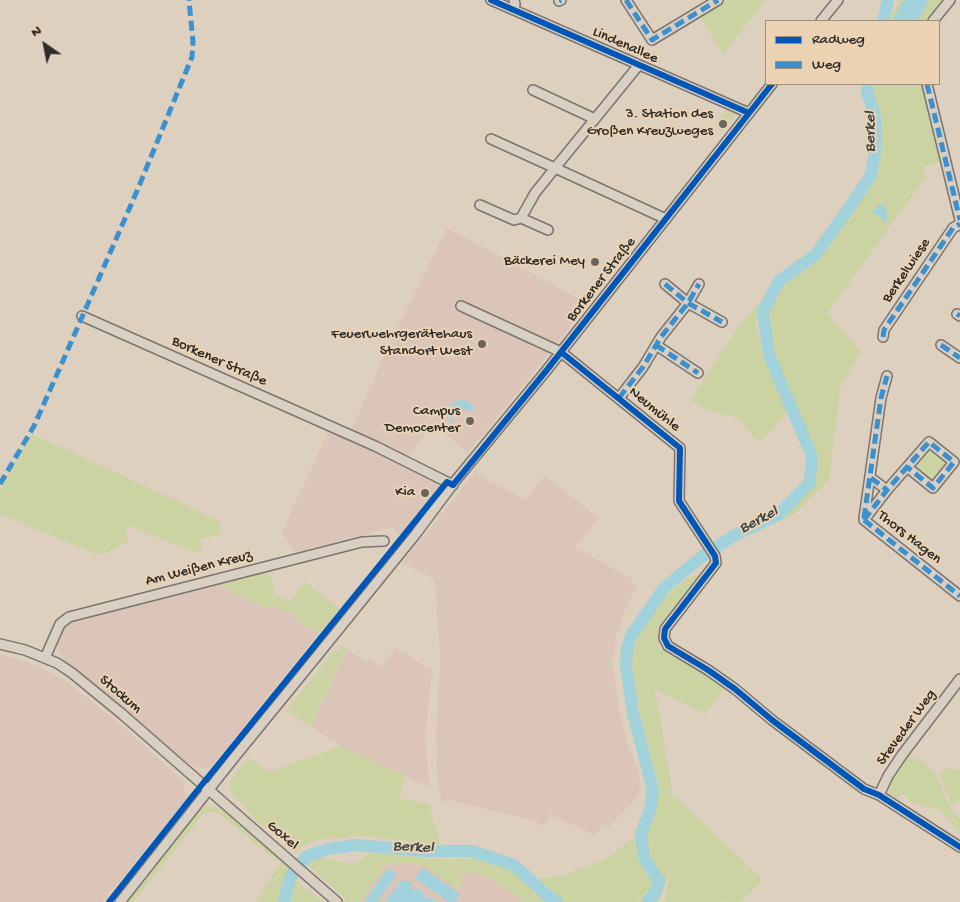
<!DOCTYPE html>
<meta charset="utf-8">
<style>
body{margin:0}
#map{position:relative;width:960px;height:902px;overflow:hidden;background:#ddd0bf;font-family:"Gochi Hand",sans-serif}
canvas{display:block}
.legend{position:absolute;left:765px;top:20px;width:175px;height:65px;box-sizing:border-box;background:#ead2b2;border:1px solid #9e8f7c;margin:0;padding:6px 9px;list-style:none;font-size:15px;color:#2b2b2b}
.legend li{display:flex;align-items:center;gap:10px;height:25px}
.legend b{width:25px;border:1px solid #9e8f7c}
.north{position:absolute;left:20px;top:20px;width:50px;height:50px;-webkit-text-stroke:4px #ead2b2;paint-order:stroke;rotate:327deg;font-size:14px;font-weight:700;line-height:20px;text-align:center;color:#2b2b2b}
.north::after{content:'';display:block;margin:auto;width:18px;height:22px;background:#2b2b2b;clip-path:polygon(50% 0,100% 100%,50% 72%,0 100%)}
</style>
<div id="map">
<canvas width="960" height="902"></canvas>
<ul class="legend">
<li><b style="height:6px;background:#0057b8"></b>Radweg</li>
<li><b style="height:6px;background:#3b90cd"></b>Weg</li>
</ul>
<div class="north">N</div>
</div>
<script>
const ctx = document.querySelector('canvas').getContext('2d');
ctx.lineJoin = 'round';
function fill(path, color) {
  ctx.fillStyle = color;
  ctx.fill(path, 'evenodd');
}
function toPath(rows) {
  const path = new Path2D();
  for (const r of rows) {
    path.moveTo(r[0], r[1]);
    for (let i = 2; i < r.length; i += 2) path.lineTo(r[i], r[i + 1]);
  }
  return path;
}
function trace(path, color, width, dash) {
  ctx.strokeStyle = color;
  ctx.lineWidth = width;
  ctx.lineCap = dash ? 'butt' : 'round';
  ctx.setLineDash(dash || []);
  ctx.stroke(path);
}
function drawText(font, color, halo, rows, align = 'center') {
  ctx.font = font + ' "Gochi Hand",sans-serif';
  ctx.lineWidth = 4;
  ctx.setLineDash([]);
  ctx.textBaseline = 'middle';
  ctx.strokeStyle = halo;
  ctx.fillStyle = color;
  for (const [text, x, y, turn = 0] of rows) {
    ctx.save();
    ctx.translate(x, y);
    ctx.rotate((+turn || 0) * Math.PI / 180);
    ctx.textAlign = isNaN(turn) ? turn : align;
    if (halo) ctx.strokeText(text, 0, 0);
    ctx.fillText(text, 0, 0);
    ctx.restore();
  }
}
fill(toPath([
 [447,228,587,303,555,346,468,453,434,424,406,459,353,431,352,428,392,339],
 [329,430,431,477,437,482,439,488,403,533,397,534,393,527,295,552,282,532],
 [476,471,493,484,527,500,544,476,599,518,575,547,632,579,631,583,637,585,621,619,623,620,616,635,614,654,611,656,620,714,629,750,631,751,639,775,640,789,634,801,609,827,602,824,596,836,550,814,544,826,531,820,449,800,441,802,437,771,436,736,440,659,435,583,434,579,402,563],
 [221,583,220,585,268,609,271,604,301,619,299,623,319,633,211,767,207,769,188,763,67,663,59,652,57,645,58,636,63,627,70,621,78,618],
 [395,648,432,670,425,736,429,787,347,750,311,727,347,649,367,662,369,659,382,667],
 [0,654,28,662,63,679,119,723,182,780,187,798,103,902,0,902],
 [387,863,423,865,465,880,465,878,456,871,479,874,497,882,524,902,360,902]
]), '#dbc5b8');
fill(toPath([
 [727,0,766,0,723,54,700,16],
 [900,0,944,0,929,21,888,21],
 [869,84,924,84,941,162,924,166,925,178,827,314,861,351,841,385,829,480,787,521,784,518,811,484,815,454,771,355,765,314,780,284,815,258,854,208,874,176,878,118,869,91],
 [726,110,736,114,722,132,714,126],
 [775,283,761,303,757,314,756,327,766,363,788,412,761,442,755,438,739,419,727,414,726,415,706,410,690,401,737,329],
 [32,434,218,520,222,534,200,539,203,549,196,551,195,553,128,525,124,536,128,537,128,543,121,543,121,545,119,545,119,549,111,549,109,553,96,554,0,514,0,489],
 [929,446,950,464,932,483,911,466],
 [269,572,275,594,290,601,305,582,340,609,319,633,299,623,300,619,271,604,268,609,219,585,221,583],
 [700,575,658,630,658,642,660,643,659,648,686,663,725,688,706,714,655,689,673,797,676,797,763,880,740,902,728,902,726,900,724,902,665,902,669,880,669,859,668,876,659,902,656,902,661,894,662,878,647,856,647,830,654,814,659,789,635,694,636,687,631,668,632,649,640,629,665,596,691,576],
 [338,644,347,649,311,727,286,711,334,651,342,651],
 [341,746,406,776,399,798,431,805,433,821,441,845,365,836,319,839,307,844,296,852,256,820,230,791,229,782,249,758,269,772],
 [905,757,914,758,926,763,937,776,949,805,960,820,960,834,941,810,911,802,905,795,902,794,895,798,889,792,888,783],
 [945,768,960,770,960,800,952,805,940,775],
 [206,806,217,807,242,824,278,854,278,862,226,819,215,812,206,811,133,902,126,902,200,810],
 [635,838,637,839,640,861,650,874,654,886,647,898,638,902,566,902,539,879,564,875,598,862,611,856,628,841],
 [381,852,414,857,446,860,475,858,483,859,514,871,549,902,524,902,497,882,479,874,457,871,465,878,458,890,423,865,387,863,360,902,346,902,346,900,316,871,306,865,312,860,319,858,355,864,365,856,372,853],
 [282,861,298,873,297,880,307,890,326,902,257,902,267,883]
]), '#ccd3a2');
fill(toPath([
 [904,0,929,0,918,21,892,21],
 [880,203,886,208,887,220,885,222,875,213,870,215],
 [461,400,470,402,474,408,471,412,464,409,456,411,453,416,452,424,450,424,450,407,454,402],
 [388,868,397,874,377,902,364,902],
 [423,868,460,894,455,902,449,902,415,878],
 [406,880,411,883,412,890,420,889,424,893,424,898,431,897,436,902,385,902,400,882]
]), '#a1d1db');
trace(toPath([
 [883,21,888,0],
 [284,902,289,882,293,872,307,856,328,849,356,845,424,851,472,851,514,865,548,896,558,902],
 [648,902,655,893,659,881,644,858,641,834,650,810,653,790,633,713,626,665,627,649,631,636,664,588,700,558,735,535,778,515,810,482,812,456,769,355,763,311,779,281,815,255,849,208,871,175,875,151,876,119,867,92,868,84]
]), '#a1d1db', 12);
const minor = toPath([
 [491,0,749,113],
 [514,0,515,4,514,10],
 [626,0,652,40,718,0],
 [559,1,561,0],
 [821,21,838,0],
 [933,21,950,0],
 [927,84,960,220],
 [533,90,595,119],
 [491,139,555,168,638,66],
 [480,205,514,220,521,218],
 [548,230,521,218,535,193,555,168,666,219],
 [665,284,688,303,722,322],
 [461,306,561,352,680,448,679,501,715,556,716,563,665,629,664,638,668,646,708,670,735,689,772,720,864,789,879,795,960,847],
 [957,314,960,316],
 [82,316,375,446,453,485],
 [883,337,884,330,953,228,960,224],
 [656,345,698,373],
 [941,345,960,358],
 [619,398,643,367,661,337,688,303,699,284],
 [871,478,887,490],
 [864,518,881,398,887,376],
 [864,520,887,490,929,442,954,462,933,488,907,467],
 [864,520,960,596],
 [0,644,25,650,57,663,72,673,122,714,337,902],
 [45,658,60,624,69,617,362,542,384,541],
 [879,795,888,776,902,755,960,679],
 [120,902,233,759,300,677,415,535,456,480,546,371,772,84]
]);
trace(minor, '#7b756e', 12);
trace(minor, '#d9cfc3', 9);
trace(toPath([
 [626,0,652,40,718,0],
 [559,1,561,0],
 [927,84,960,220],
 [665,284,688,303,722,322],
 [957,314,960,316],
 [883,337,884,330,953,228,960,224],
 [656,345,698,373],
 [941,345,960,358],
 [619,398,643,367,661,337,688,303,699,284],
 [871,478,887,490],
 [0,484,34,426,62,363,137,191,192,57,193,42,189,0],
 [864,518,881,398,887,376],
 [864,520,887,490,929,442,954,462,933,488,907,467],
 [864,520,960,596]
]), '#3b90cd', 5, [10, 5]);
trace(toPath([
 [491,0,749,113],
 [561,352,680,448,679,501,715,556,716,563,665,629,664,638,668,646,708,670,735,689,772,720,864,789,879,795,960,847],
 [109,902,192,797,447,482,453,485,546,371,772,84]
]), '#0057b8', 6);
for (const [x, y, r, color] of [
 [723,124,5,"#69655f"],
 [595,262,5,"#69655f"],
 [482,344,5,"#69655f"],
 [470,421,5,"#69655f"],
 [425,493,5,"#69655f"]
]) {
  const dot = new Path2D();
  dot.arc(x, y, r, 0, 2 * Math.PI);
  ctx.fillStyle = color;
  ctx.fill(dot);
  trace(dot, '#ead2b2', 2);
}
drawText('15px', '#2b2b2b', '#ead2b2', [
 ["Lindenallee",625,46,24],
 ["Berkelwiese",907,271,-56],
 ["Borkener Straße",602,280,-52],
 ["Borkener Straße",219,362,24],
 ["Neumühle",654,410,39],
 ["Thors Hagen",909,538,38],
 ["Am Weißen Kreuz",199,569,-14],
 ["Stockum",120,695,40],
 ["Steveder Weg",907,728,-54],
 ["Goxel",282,836,41]
]);
drawText('15px', '#2b2b2b', '#ead2b2', [
 ["3. Station des",713,115],
 ["Großen Kreuzweges",713,132],
 ["Bäckerei Mey",585,262],
 ["Feuerwehrgerätehaus",472,335],
 ["Standort West",472,352],
 ["Campus",460,412],
 ["Democenter",460,429],
 ["Kia",415,493]
], 'right');
drawText('italic 16px', '#394447', '#ead2b2', [
 ["Berkel",872,132,-90],
 ["Berkel",759,521,-28],
 ["Berkel",413,848,3]
]);
</script>
